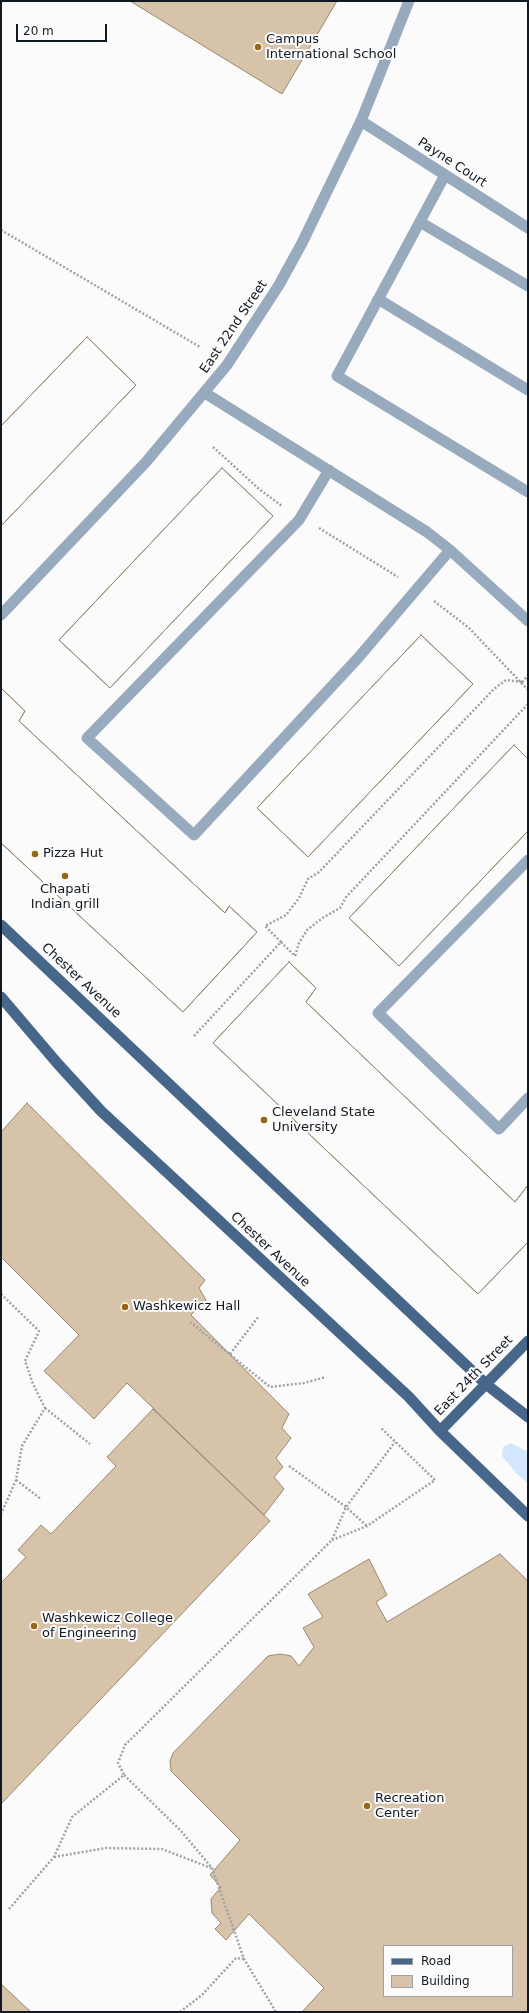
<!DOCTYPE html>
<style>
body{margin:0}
#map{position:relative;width:529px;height:2013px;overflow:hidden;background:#fbfbfb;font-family:"DejaVu Sans",sans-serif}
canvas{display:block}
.frame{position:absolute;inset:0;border:2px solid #111a22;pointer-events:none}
.legend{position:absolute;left:383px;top:1945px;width:130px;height:52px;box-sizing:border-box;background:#fbfbfb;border:1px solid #9da1a4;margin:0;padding:5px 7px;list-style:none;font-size:12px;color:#111a22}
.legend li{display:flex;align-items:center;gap:8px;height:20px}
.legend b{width:20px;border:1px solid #9da1a4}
.scale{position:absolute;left:16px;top:24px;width:91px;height:18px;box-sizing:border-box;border:2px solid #111a22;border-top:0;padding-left:5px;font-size:12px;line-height:14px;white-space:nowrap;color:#111a22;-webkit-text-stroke:3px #fbfbfb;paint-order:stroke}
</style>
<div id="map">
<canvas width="529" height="2013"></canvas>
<div class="frame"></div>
<ul class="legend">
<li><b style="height:5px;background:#466789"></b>Road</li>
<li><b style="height:11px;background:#d6c3a9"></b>Building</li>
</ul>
<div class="scale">20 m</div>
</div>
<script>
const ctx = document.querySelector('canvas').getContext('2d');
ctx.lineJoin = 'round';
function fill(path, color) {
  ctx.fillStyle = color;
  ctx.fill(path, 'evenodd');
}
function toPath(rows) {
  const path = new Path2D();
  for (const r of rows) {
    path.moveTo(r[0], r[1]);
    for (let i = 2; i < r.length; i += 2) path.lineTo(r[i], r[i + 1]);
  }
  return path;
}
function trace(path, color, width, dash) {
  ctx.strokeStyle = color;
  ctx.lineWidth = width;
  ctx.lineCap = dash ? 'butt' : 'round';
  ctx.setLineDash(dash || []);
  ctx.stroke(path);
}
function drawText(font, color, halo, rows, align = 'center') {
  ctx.font = font + ' "DejaVu Sans",sans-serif';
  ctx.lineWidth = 4;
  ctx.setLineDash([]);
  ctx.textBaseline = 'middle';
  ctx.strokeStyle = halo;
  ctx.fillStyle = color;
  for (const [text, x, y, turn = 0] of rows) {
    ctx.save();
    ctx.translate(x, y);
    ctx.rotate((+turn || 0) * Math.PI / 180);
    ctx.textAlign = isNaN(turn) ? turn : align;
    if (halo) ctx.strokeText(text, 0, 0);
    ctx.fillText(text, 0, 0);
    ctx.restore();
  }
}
fill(toPath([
 [511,1443,528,1452,528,1484,515,1472,502,1456,503,1447]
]), '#d2e7fe');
const building = toPath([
 [130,1,337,1,282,94,130,1],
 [87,337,136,385,1,526,1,426,87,337],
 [87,337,136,385,1,526,1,426,87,337],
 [222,468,273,516,110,688,59,640,222,468],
 [222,468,273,516,110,688,59,640,222,468],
 [421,635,473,684,308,857,257,808,421,635],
 [421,635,473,684,308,857,257,808,421,635],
 [1,688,25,711,19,721,225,913,229,906,257,932,183,1012,1,843,1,688],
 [1,688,25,711,19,721,225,913,229,906,257,932,183,1012,1,843,1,688],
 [514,745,528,759,528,831,399,966,349,918,514,745],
 [514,745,528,759,528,831,399,966,349,918,514,745],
 [289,962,316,988,306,1002,515,1202,528,1185,528,1242,478,1294,213,1043,289,962],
 [289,962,316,988,306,1002,515,1202,528,1185,528,1242,478,1294,213,1043,289,962],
 [27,1103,205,1280,199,1288,206,1300,191,1315,289,1414,282,1428,291,1438,276,1458,283,1467,274,1477,284,1489,264,1515,127,1383,94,1419,44,1371,79,1335,1,1257,1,1132,27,1103],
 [153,1409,270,1521,1,1804,1,1583,26,1557,18,1550,41,1525,51,1534,116,1466,107,1457,153,1409],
 [500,1554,528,1581,528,2012,302,2012,324,1988,249,1914,226,1940,215,1929,221,1923,212,1913,211,1899,221,1887,210,1875,240,1840,171,1771,170,1761,173,1753,268,1656,280,1654,291,1656,299,1666,314,1647,303,1628,323,1617,308,1594,369,1559,387,1595,376,1602,387,1622,500,1554],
 [384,1946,512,1946,512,1996,384,1996,384,1946],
 [1,1984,31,2012,1,2012,1,1984]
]);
fill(building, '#d6c3a9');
trace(building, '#9a8970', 1);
trace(toPath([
 [1,230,200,347],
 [213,447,259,489,282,506],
 [319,528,398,577],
 [434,601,469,628,528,690],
 [522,682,528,676],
 [281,942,295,956,299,943,307,930,324,917,340,908,346,897,528,704],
 [194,1036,281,942,265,926,286,915,299,898,308,879,319,872,494,689,506,680,522,682],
 [1,1294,39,1331,25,1361,33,1384,45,1408,22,1446,16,1480,1,1514],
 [190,1322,270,1387,304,1383,326,1377],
 [230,1354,259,1316],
 [45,1408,90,1444],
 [289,1466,346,1507,367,1526],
 [16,1480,41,1499],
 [332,1540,367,1526,435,1480,381,1428],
 [124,1775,181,1831,212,1868,244,1959,276,2012],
 [54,1857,106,1848,162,1849,211,1868],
 [9,1909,54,1857,72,1817,124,1775,118,1763,125,1745,332,1540,346,1507,395,1442],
 [180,2012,202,1995,236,1958,244,1959]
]), '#9fa3a6', 2.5, [2, 2]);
trace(toPath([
 [361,121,528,228],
 [445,175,337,376,528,492],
 [420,222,528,286],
 [378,299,528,390],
 [205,393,427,532,450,550,528,621],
 [329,470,299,520,87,738,194,835,358,658,450,550],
 [528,860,378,1013,499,1129,528,1098]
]), '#98aabe', 11);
trace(toPath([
 [1,615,146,462,227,365,279,285,302,243,361,121,409,1]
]), '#98aabe', 11);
trace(toPath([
 [1,925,487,1385,528,1417],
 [1,997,58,1064,101,1111,409,1397,440,1431,528,1516],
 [440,1431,528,1341]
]), '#466789', 11);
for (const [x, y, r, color] of [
 [258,47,4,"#966816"],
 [35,854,4,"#966816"],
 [65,876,4,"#966816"],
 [264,1120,4,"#966816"],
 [125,1307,4,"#966816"],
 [34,1626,4,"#966816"],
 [367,1806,4,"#966816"]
]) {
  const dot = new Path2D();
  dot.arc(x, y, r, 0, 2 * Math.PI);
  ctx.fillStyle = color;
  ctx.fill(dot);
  trace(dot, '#fbfbfb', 1.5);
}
drawText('13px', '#111a22', '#fbfbfb', [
 ["Campus",266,40],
 ["International School",266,55],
 ["Pizza Hut",43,854],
 ["Chapati",65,890,"center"],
 ["Indian grill",65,905,"center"],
 ["Cleveland State",272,1113],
 ["University",272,1128],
 ["Washkewicz Hall",133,1307],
 ["Washkewicz College",42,1619],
 ["of Engineering",42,1634],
 ["Recreation",375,1799],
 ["Center",375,1814]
], 'left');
drawText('13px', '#111a22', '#fbfbfb', [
 ["Payne Court",452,163,33],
 ["East 22nd Street",234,327,-56],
 ["Chester Avenue",81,981,43],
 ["Chester Avenue",270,1250,43],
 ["East 24th Street",474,1376,-46]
]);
</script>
